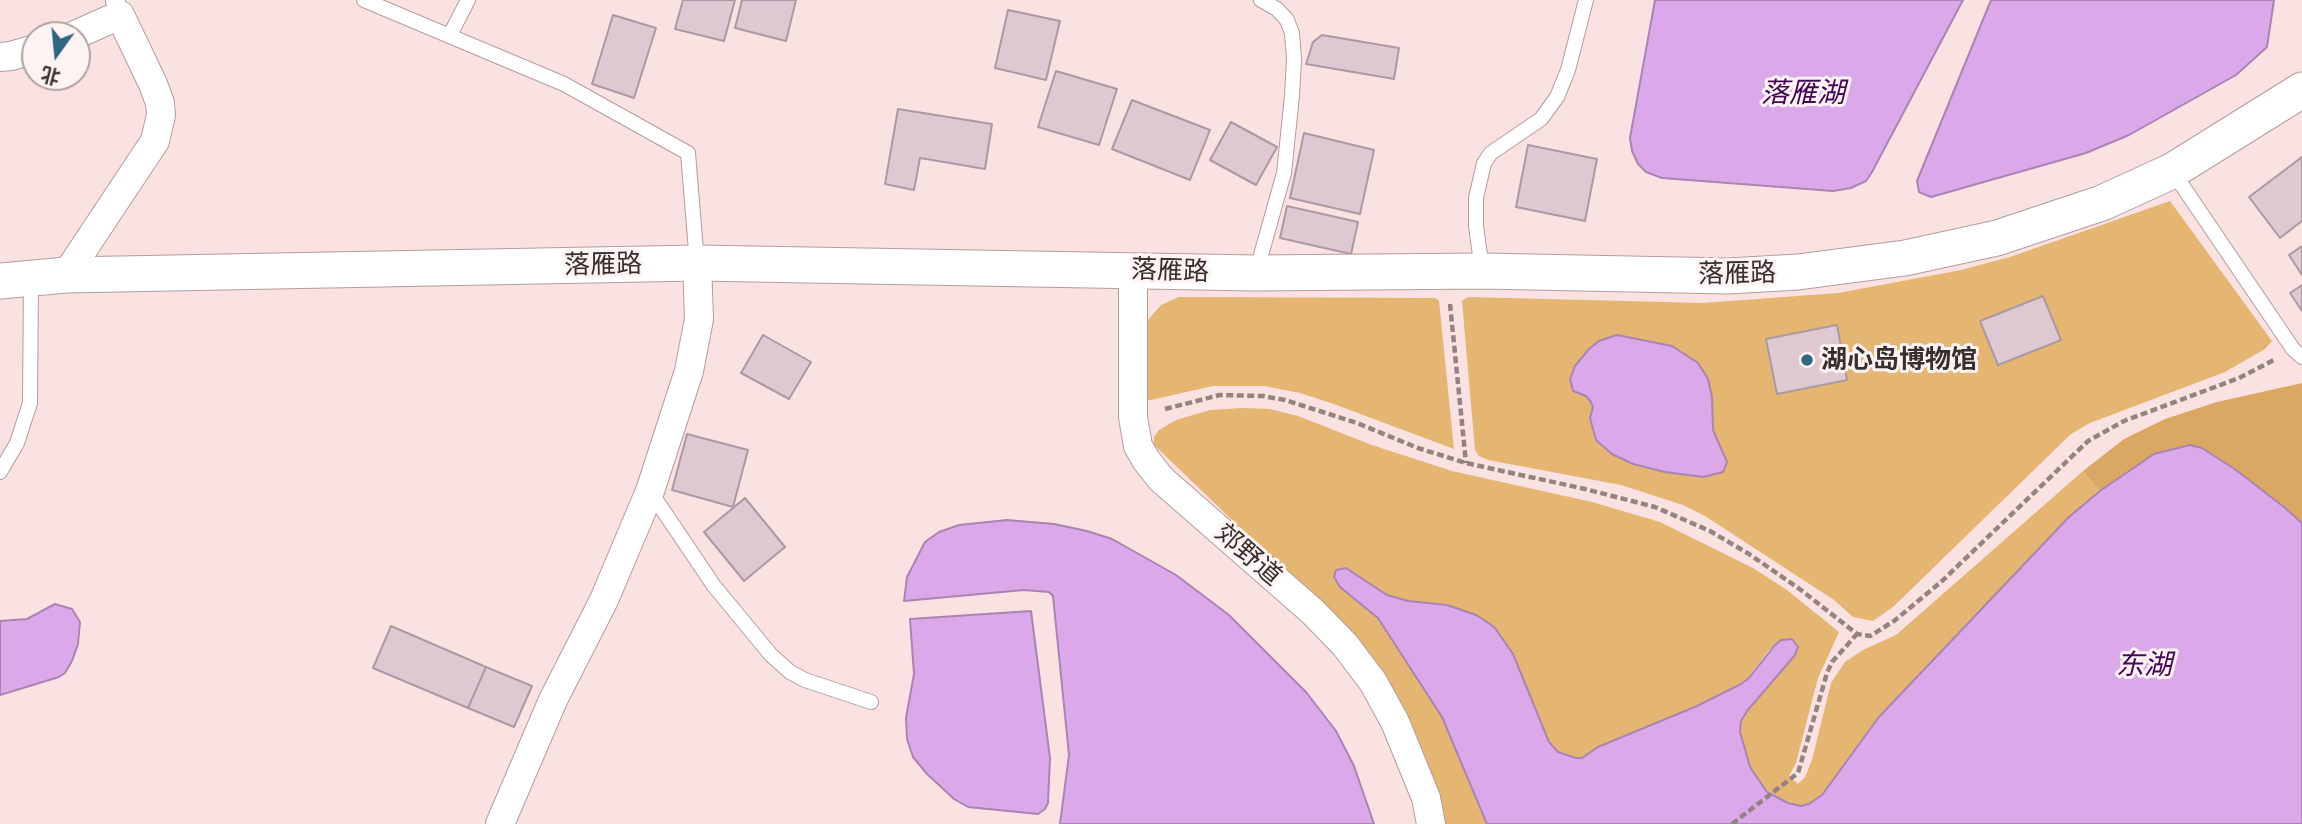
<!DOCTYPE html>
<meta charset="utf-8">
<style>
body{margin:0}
#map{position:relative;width:2302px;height:824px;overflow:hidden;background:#fbe2e2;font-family:"Alegreya Sans","Noto Sans SC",sans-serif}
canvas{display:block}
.north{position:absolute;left:21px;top:21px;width:70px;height:70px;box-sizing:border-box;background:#fdf3f3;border:2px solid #aea4a4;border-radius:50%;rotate:195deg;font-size:19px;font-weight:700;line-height:28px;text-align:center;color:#372e2e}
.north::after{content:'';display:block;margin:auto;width:24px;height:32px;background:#2f6781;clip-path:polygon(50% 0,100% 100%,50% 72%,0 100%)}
</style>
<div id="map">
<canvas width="2302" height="824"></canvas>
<div class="north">北</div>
</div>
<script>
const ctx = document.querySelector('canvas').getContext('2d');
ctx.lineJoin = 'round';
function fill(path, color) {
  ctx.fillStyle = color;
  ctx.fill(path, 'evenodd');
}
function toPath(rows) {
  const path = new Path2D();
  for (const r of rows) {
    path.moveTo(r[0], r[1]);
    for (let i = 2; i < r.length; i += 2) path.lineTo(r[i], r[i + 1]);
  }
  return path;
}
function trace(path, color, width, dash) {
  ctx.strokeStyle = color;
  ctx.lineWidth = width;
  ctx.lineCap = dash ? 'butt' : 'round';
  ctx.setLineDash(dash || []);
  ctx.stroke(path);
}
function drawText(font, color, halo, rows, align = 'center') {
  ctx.font = font + ' "Alegreya Sans","Noto Sans SC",sans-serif';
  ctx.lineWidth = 6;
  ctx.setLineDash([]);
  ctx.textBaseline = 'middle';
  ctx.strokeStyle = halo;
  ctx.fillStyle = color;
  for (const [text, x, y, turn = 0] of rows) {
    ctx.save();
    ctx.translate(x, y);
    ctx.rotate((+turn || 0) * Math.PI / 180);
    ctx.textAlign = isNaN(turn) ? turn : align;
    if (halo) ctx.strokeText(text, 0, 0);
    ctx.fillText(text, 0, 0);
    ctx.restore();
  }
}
fill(toPath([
 [2170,201,2272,341,2265,349,2225,372,2090,423,2071,434,1893,607,1873,621,1853,617,1834,600,1705,516,1683,505,1621,485,1488,460,1479,456,1475,450,1462,301,1468,297,1703,303,1838,293,1961,270,2010,257],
 [1617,335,1672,346,1698,363,1712,409,1713,430,1722,450,1703,477,1665,472,1633,464,1590,419,1593,407,1591,402,1586,396,1573,391,1570,379,1575,366,1589,349],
 [1179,297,1435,298,1439,301,1454,449,1331,403,1300,393,1264,386,1213,386,1142,402,1143,330,1148,320,1161,305],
 [1242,408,1270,409,1298,416,1372,445,1452,471,1592,502,1660,522,1753,568,1787,590,1839,632,1818,678,1796,763,1789,776,1798,784,1805,777,1812,760,1831,683,1845,662,1863,650,1896,635,2083,471,2100,491,2069,517,1879,717,1822,795,1810,804,1801,806,1777,798,1762,786,1750,767,1741,738,1741,721,1747,711,1797,651,1781,640,1769,650,1748,678,1741,683,1697,706,1582,758,1576,758,1557,752,1549,742,1513,654,1495,628,1476,615,1447,605,1408,601,1387,595,1351,571,1335,575,1340,587,1378,618,1442,717,1487,824,1439,824,1355,638,1154,445,1154,437,1159,430,1176,420,1210,410]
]), '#e5b572');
fill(toPath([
 [2302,383,2302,523,2284,507,2236,470,2201,448,2190,445,2154,454,2100,491,2083,471,2124,439,2165,419,2217,402]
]), '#daa863');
const water = toPath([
 [1655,0,1963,0,1872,172,1866,181,1851,188,1833,191,1662,178,1646,172,1638,164,1632,151,1630,138,1655,0],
 [1991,0,2274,0,2267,47,2236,75,2129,135,2086,153,1931,197,1919,192,1917,181,1991,0],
 [1617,335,1672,346,1698,363,1708,379,1712,397,1713,430,1727,462,1723,472,1703,477,1665,472,1633,464,1612,454,1596,440,1590,418,1593,407,1591,402,1586,396,1573,391,1570,379,1575,366,1589,349,1599,341,1617,335],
 [2190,445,2202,448,2236,470,2284,507,2302,523,2302,824,1487,824,1442,717,1378,618,1340,587,1334,577,1336,570,1346,568,1387,595,1408,601,1447,605,1476,615,1487,622,1495,628,1513,654,1549,742,1558,752,1576,758,1582,758,1598,747,1697,706,1741,684,1749,678,1775,645,1781,640,1792,639,1798,647,1795,655,1747,711,1741,721,1740,732,1750,767,1767,792,1788,803,1801,806,1809,804,1822,795,1879,717,2069,517,2100,491,2154,454,2190,445],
 [1007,520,1054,524,1087,531,1112,539,1176,575,1229,615,1306,692,1336,731,1354,766,1374,824,1060,824,1069,755,1053,596,1049,592,1024,590,904,601,907,577,925,542,939,532,959,525,1007,520],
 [55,604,72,609,80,622,78,644,72,661,65,673,59,677,0,695,0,621,27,619,55,604],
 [1031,611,1050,758,1048,803,1045,809,1038,814,968,807,954,799,927,774,913,757,907,739,906,718,914,674,910,619,1031,611]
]);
fill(water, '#dba9ea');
trace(water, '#aa84b2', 2);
const building = toPath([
 [683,0,735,0,724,41,675,29,683,0],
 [742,0,796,0,786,41,735,28,742,0],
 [1008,10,1060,21,1046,80,995,68,1008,10],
 [613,15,656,28,634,98,592,84,613,15],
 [1322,35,1399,48,1394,79,1306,64,1313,42,1322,35],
 [1056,71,1117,89,1099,145,1038,127,1056,71],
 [1132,100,1210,130,1190,180,1112,149,1132,100],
 [898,109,992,124,985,169,920,158,914,190,885,184,898,109],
 [1231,122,1277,147,1256,185,1210,160,1231,122],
 [1304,133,1374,150,1360,214,1290,198,1304,133],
 [1528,145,1597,159,1585,221,1516,207,1528,145],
 [2302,157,2302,221,2280,238,2249,197,2302,157],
 [1287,206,1358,222,1351,254,1280,238,1287,206],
 [2302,246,2302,275,2289,255,2302,246],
 [2302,285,2302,311,2290,293,2302,285],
 [2043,296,2061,340,1998,365,1980,321,2043,296],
 [1837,325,1847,380,1777,394,1766,339,1837,325],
 [763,335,811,362,789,399,741,373,763,335],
 [687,434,748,450,733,507,672,490,687,434],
 [745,498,785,547,744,581,704,532,745,498],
 [391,626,486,667,468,708,373,668,391,626],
 [486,667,532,686,514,727,468,708,486,667]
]);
fill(building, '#dec8d2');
trace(building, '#ad99a3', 2);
const service = toPath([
 [364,0,564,84,688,153,697,263],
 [113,2,118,0],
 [450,35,468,0],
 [2173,172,2293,349,2302,357],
 [1482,270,1476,226,1476,198,1484,163,1491,153,1541,119,1557,97,1568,70,1586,0],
 [1256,273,1284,173,1292,96,1294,59,1292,33,1287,20,1277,9,1261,0],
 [0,472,17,443,30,403,31,278],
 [650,491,714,586,771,655,790,672,805,680,871,702]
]);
const minor = toPath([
 [0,57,11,56,35,49],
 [1133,269,1133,417,1138,446,1146,460,1161,479,1313,612,1345,645,1373,682,1395,722,1426,798,1431,824],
 [66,275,155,141,161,115,160,103,153,84,120,15,75,35],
 [500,824,553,700,604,600,650,491,689,371,699,319,697,263]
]);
const tertiary = toPath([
 [0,281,66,275,697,263,1256,273,1483,271,1728,276,1798,272,1905,258,1997,238,2102,203,2172,171,2302,90]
]);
trace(service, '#b39c9c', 16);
trace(minor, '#b39c9c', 30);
trace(tertiary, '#b39c9c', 37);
trace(toPath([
 [1450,304,1466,463],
 [1165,409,1220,395,1263,396,1285,400,1357,423,1418,448,1466,463,1585,489,1655,507,1710,531,1749,554,1801,590,1857,634,1870,636,1894,621,1941,582,2088,441,2124,421,2239,378,2274,360],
 [1732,824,1798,773,1827,673,1832,662,1857,634]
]), '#948383', 4.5, [7, 3.5]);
trace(service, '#fff', 14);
trace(minor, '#fff', 28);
trace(tertiary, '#fff', 35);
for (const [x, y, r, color] of [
 [1807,360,7,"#2f6781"]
]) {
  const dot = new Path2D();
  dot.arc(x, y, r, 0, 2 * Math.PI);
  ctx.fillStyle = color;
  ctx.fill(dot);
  trace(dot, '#fdf3f3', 2.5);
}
drawText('26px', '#372e2e', '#fdf3f3', [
 ["落雁路",603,265,-1],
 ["落雁路",1170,271,2],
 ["落雁路",1737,274,-1],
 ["郊野道",1248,555,41]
]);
drawText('bold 26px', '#372e2e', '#fdf3f3', [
 ["湖心岛博物馆",1821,360]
], 'left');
drawText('italic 28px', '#460555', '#fdf3f3', [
 ["落雁湖",1803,94],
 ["东湖",2144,666]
]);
</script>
